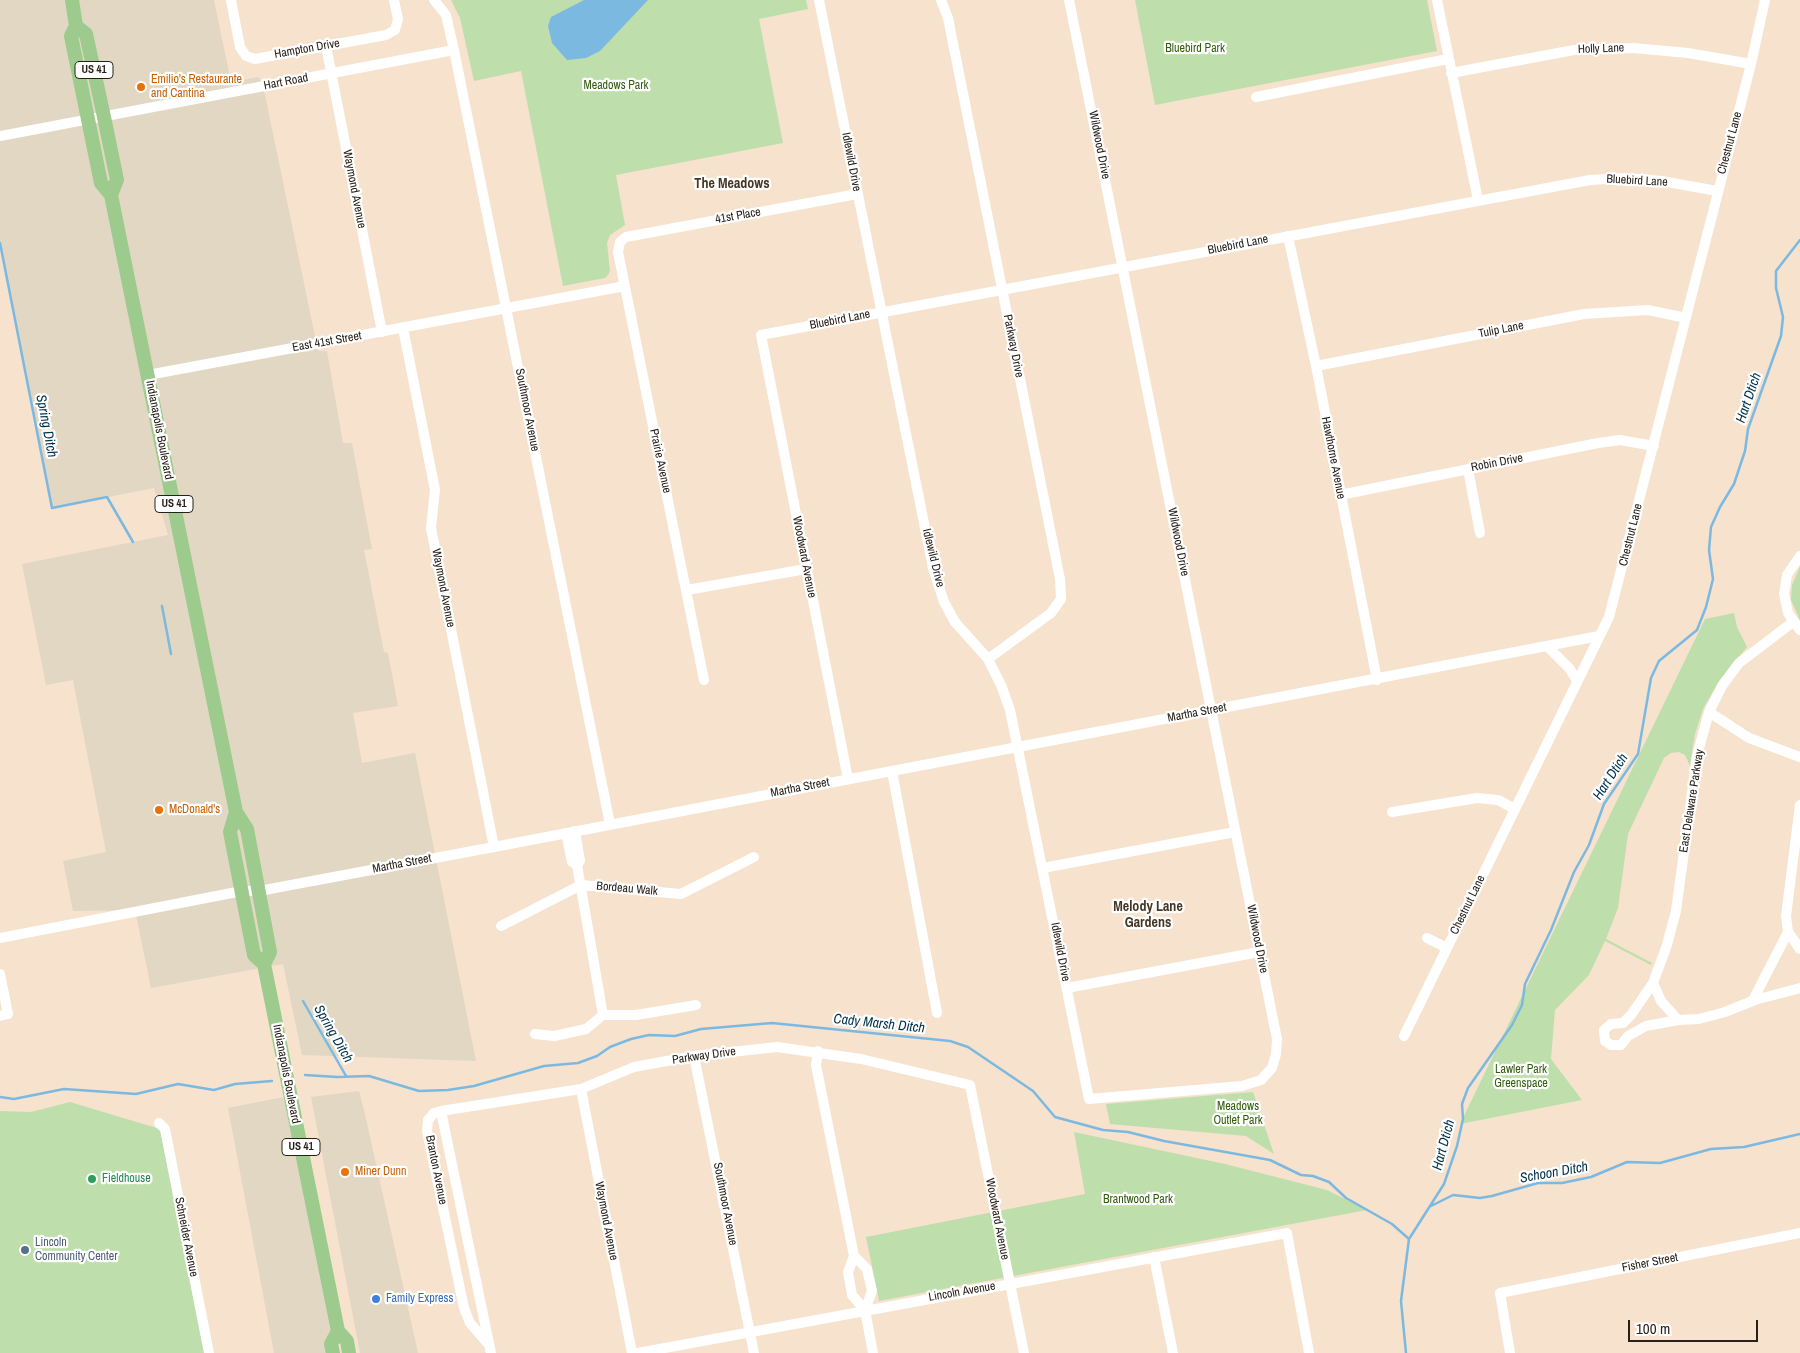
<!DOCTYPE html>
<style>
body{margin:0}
#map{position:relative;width:1800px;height:1353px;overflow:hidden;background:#f6e2cd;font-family:"Archivo Narrow",sans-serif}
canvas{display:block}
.scale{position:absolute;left:1628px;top:1320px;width:130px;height:22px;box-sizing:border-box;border:2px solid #282019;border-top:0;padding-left:6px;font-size:15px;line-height:18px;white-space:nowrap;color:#282019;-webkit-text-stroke:4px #fff;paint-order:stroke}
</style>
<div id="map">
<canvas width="1800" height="1353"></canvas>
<div class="scale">100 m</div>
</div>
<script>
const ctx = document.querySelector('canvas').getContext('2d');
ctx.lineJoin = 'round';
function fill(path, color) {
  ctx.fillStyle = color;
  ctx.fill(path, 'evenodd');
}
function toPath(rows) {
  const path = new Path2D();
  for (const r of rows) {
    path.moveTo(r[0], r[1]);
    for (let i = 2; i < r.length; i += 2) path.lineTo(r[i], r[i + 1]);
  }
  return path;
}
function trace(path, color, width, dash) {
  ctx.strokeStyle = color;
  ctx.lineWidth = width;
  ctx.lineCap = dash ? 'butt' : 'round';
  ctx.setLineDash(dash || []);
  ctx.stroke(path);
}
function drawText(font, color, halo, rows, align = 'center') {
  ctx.font = font + ' "Archivo Narrow",sans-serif';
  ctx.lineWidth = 4.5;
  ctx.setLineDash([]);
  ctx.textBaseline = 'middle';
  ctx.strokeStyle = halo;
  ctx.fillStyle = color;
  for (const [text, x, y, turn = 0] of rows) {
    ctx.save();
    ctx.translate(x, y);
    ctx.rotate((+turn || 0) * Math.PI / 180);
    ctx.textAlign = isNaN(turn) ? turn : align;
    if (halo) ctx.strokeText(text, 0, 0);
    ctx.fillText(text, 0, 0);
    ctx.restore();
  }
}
fill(toPath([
 [0,0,214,0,231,82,259,77,265,95,318,351,327,351,343,443,352,443,372,549,364,550,384,652,388,653,398,706,353,713,362,763,415,753,476,1061,302,1055,283,964,151,988,135,910,73,911,63,861,106,852,73,680,46,685,22,564,168,535,154,488,52,508,0,240],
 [359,1091,364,1110,418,1353,360,1353,311,1097],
 [289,1096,337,1330,331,1353,274,1353,228,1108]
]), '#e2d7c3');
fill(toPath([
 [451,0,806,0,808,9,759,19,783,143,616,175,625,225,610,235,607,243,610,271,608,275,605,278,563,286,521,71,474,81,460,18],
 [1135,0,1427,0,1437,51,1155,105],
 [1800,567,1800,620,1791,600,1792,585],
 [1734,613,1737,627,1747,647,1719,681,1703,709,1695,734,1690,766,1685,755,1679,752,1671,753,1664,758,1628,834,1618,908,1606,939,1652,963,1651,965,1605,941,1589,975,1555,1010,1551,1059,1582,1100,1460,1124,1705,619],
 [1253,1092,1274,1154,1246,1136,1110,1124,1106,1104],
 [70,1102,160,1129,206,1353,0,1353,0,1111,31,1112],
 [1074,1132,1225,1164,1327,1190,1367,1210,879,1301,866,1237,1085,1194]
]), '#bedfac');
fill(toPath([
 [584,0,648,0,600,51,586,58,567,60,552,43,548,26,551,17]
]), '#7cb9e1');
trace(toPath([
 [0,243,52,508,107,497,133,542],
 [162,606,171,654],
 [303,1001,346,1076],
 [305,1075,337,1077,369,1076,419,1091,448,1090,474,1086,544,1066,578,1063,597,1056,610,1047,631,1039,649,1035,675,1036,701,1029,772,1023,950,1041,968,1047,1033,1091,1055,1117,1103,1130,1128,1132,1164,1141,1270,1160,1301,1175,1313,1176,1329,1182,1346,1198,1392,1224,1409,1239],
 [0,1097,14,1099,64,1089,136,1094,178,1084,214,1090,235,1084,272,1081],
 [1431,1206,1453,1195,1480,1198,1492,1196,1538,1183,1562,1183,1591,1177,1627,1162,1660,1163,1711,1149,1744,1147,1800,1134],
 [1406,1353,1401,1301,1409,1239,1444,1184,1457,1146,1463,1119,1462,1104,1468,1088,1512,1025,1522,1005,1525,984,1551,930,1574,872,1589,845,1604,804,1638,754,1651,678,1659,661,1697,630,1706,607,1713,579,1709,550,1711,527,1720,507,1734,484,1745,451,1748,429,1781,336,1783,317,1776,288,1776,271,1800,240]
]), '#7cb9e1', 2.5);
trace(toPath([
 [231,0,240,47,246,56,255,59,386,35,395,30,398,19,394,0],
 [434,0,446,15,454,50,610,824],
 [819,0,933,568,944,602,955,622,988,659,1001,685,1010,710,1089,1099,1242,1086,1261,1080,1272,1068,1276,1054,1277,1039,1069,0],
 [941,0,948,18,1060,579,1061,599,1051,613,988,659],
 [1437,0,1478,200],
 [326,46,382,332],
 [1451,73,1574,50,1633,48,1688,53,1751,64],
 [1256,97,1448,59],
 [0,136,454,50],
 [1288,236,1316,366,1377,680],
 [403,328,435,490,431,528,494,847],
 [1316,366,1584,314,1648,310,1686,318],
 [148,375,625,286],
 [1468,469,1480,533],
 [1340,495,1598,443,1620,440,1654,446],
 [1800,556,1787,575,1784,594,1788,613,1800,630],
 [687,590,806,569],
 [1793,622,1739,663,1722,686,1709,712,1697,756,1676,911,1667,945,1653,983,1631,1015,1623,1023,1611,1024,1604,1030,1605,1041,1611,1045,1621,1045,1628,1036,1646,1026,1678,1020,1699,1019,1725,1012,1755,1000,1800,988],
 [1547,646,1570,669,1577,681],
 [704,680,618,252,620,242,626,237,857,194],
 [1709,712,1749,738,1800,757],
 [892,771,937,1013],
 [848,779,761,335,1590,180,1625,178,1662,181,1717,191],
 [1800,805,1786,916,1788,932,1800,949],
 [1392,812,1477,798,1498,800,1515,809],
 [575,831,580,861,577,865],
 [566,833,572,862,577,865,603,1015],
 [1043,868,1235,832],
 [501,926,581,885,681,894,754,857],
 [0,938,242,891,259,891,494,847,1599,636],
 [1427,938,1447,948],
 [0,974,8,1014,0,1016],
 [1653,983,1661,1001,1678,1020],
 [1067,988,1259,952],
 [1753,1000,1788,932],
 [535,1034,554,1036,586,1029,603,1015,636,1015,696,1005],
 [1404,1036,1609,617,1751,64,1765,0],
 [818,1051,816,1065,854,1256,848,1272,852,1295,865,1310,873,1353],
 [694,1056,754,1353],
 [581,1089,632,1353],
 [441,1111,491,1353],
 [159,1123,165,1129,209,1353],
 [854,1256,867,1269,872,1291,865,1310],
 [1154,1257,1173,1353],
 [489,1345,470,1323,464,1308,427,1131,428,1120,434,1113,441,1111,581,1089,634,1067,694,1056,777,1047,861,1059,970,1085,1024,1353],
 [638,1353,1287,1233,1309,1353],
 [1510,1353,1500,1293,1800,1233]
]), '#fff', 10);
trace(toPath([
 [72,0,76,26,71,36,101,183,111,195,236,812,247,829,270,952,264,964],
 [76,26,86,34,104,117,117,180,111,195],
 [236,812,230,832,254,955,264,964,338,1331,347,1341,349,1353],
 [333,1353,331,1344,338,1331]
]), '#9dcb8e', 14);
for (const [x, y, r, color] of [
 [141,87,5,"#e8710a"],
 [159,810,5,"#e8710a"],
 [345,1172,5,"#e8710a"],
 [92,1179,5,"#2e9e5b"],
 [25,1250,5,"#5c6f8a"],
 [376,1299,5,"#3f7fe0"]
]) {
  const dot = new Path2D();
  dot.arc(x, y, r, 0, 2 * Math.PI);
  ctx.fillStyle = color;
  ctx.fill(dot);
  trace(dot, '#fff', 2);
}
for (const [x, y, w] of [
 [94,70,38],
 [174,504,38],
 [301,1147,38]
]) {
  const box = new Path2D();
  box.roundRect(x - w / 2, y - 8.5, w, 17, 4);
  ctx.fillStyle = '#fff';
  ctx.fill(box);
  trace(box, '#282019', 1);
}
drawText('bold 11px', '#282019', null, [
 ["US 41",94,70],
 ["US 41",174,504],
 ["US 41",301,1147]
]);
drawText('12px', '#282019', '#fff', [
 ["Hampton Drive",307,49,-10],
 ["Holly Lane",1601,49,-2],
 ["Hart Road",286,82,-11],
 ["Chestnut Lane",1730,143,-75],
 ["Wildwood Drive",1099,145,79],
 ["Idlewild Drive",851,162,79],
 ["Bluebird Lane",1637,181,3],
 ["Waymond Avenue",354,189,79],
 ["41st Place",738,216,-10],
 ["Bluebird Lane",1238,245,-11],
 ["Bluebird Lane",840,320,-11],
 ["Tulip Lane",1501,330,-11],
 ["East 41st Street",327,342,-10],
 ["Parkway Drive",1013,346,79],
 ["Southmoor Avenue",527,410,79],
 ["Indianapolis Boulevard",159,430,79],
 ["Hawthorne Avenue",1333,458,79],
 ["Prairie Avenue",660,461,78],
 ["Robin Drive",1497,463,-11],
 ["Chestnut Lane",1631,535,-76],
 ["Wildwood Drive",1178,542,79],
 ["Woodward Avenue",804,557,79],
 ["Idlewild Drive",933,558,76],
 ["Waymond Avenue",443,588,79],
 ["Martha Street",1197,713,-11],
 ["Martha Street",800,788,-11],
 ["East Delaware Parkway",1692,801,-81],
 ["Martha Street",402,864,-11],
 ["Bordeau Walk",627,889,5],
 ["Chestnut Lane",1468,905,-64],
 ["Wildwood Drive",1257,939,79],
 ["Idlewild Drive",1060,952,79],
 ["Parkway Drive",704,1056,-8],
 ["Indianapolis Boulevard",286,1074,79],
 ["Branton Avenue",436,1170,79],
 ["Southmoor Avenue",725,1204,79],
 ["Woodward Avenue",997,1219,79],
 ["Waymond Avenue",606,1221,79],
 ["Schneider Avenue",186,1237,79],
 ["Fisher Street",1650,1263,-11],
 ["Lincoln Avenue",962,1292,-10]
]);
drawText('12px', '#335d0e', '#fff', [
 ["Bluebird Park",1195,49],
 ["Meadows Park",616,86],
 ["Lawler Park",1521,1070],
 ["Greenspace",1521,1084],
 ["Meadows",1238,1107],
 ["Outlet Park",1238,1121],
 ["Brantwood Park",1138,1200]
]);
drawText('12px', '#c56008', '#fff', [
 ["Emilio's Restaurante",151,80],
 ["and Cantina",151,94],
 ["McDonald's",169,810],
 ["Miner Dunn",355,1172]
], 'left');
drawText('12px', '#27864d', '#fff', [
 ["Fieldhouse",102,1179]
], 'left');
drawText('12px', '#4e5e75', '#fff', [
 ["Lincoln",35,1243],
 ["Community Center",35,1257]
], 'left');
drawText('12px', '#366cbe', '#fff', [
 ["Family Express",386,1299]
], 'left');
drawText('bold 14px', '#463725', '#fff', [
 ["The Meadows",732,184],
 ["Melody Lane",1148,907],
 ["Gardens",1148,923]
]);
drawText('italic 14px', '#00324d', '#fff', [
 ["Hart Dtich",1749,398,-71],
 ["Spring Ditch",46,426,79],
 ["Hart Dtich",1611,777,-57],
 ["Cady Marsh Ditch",879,1024,6],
 ["Spring Ditch",333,1034,60],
 ["Hart Dtich",1444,1145,-75],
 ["Schoon Ditch",1554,1173,-10]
]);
</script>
